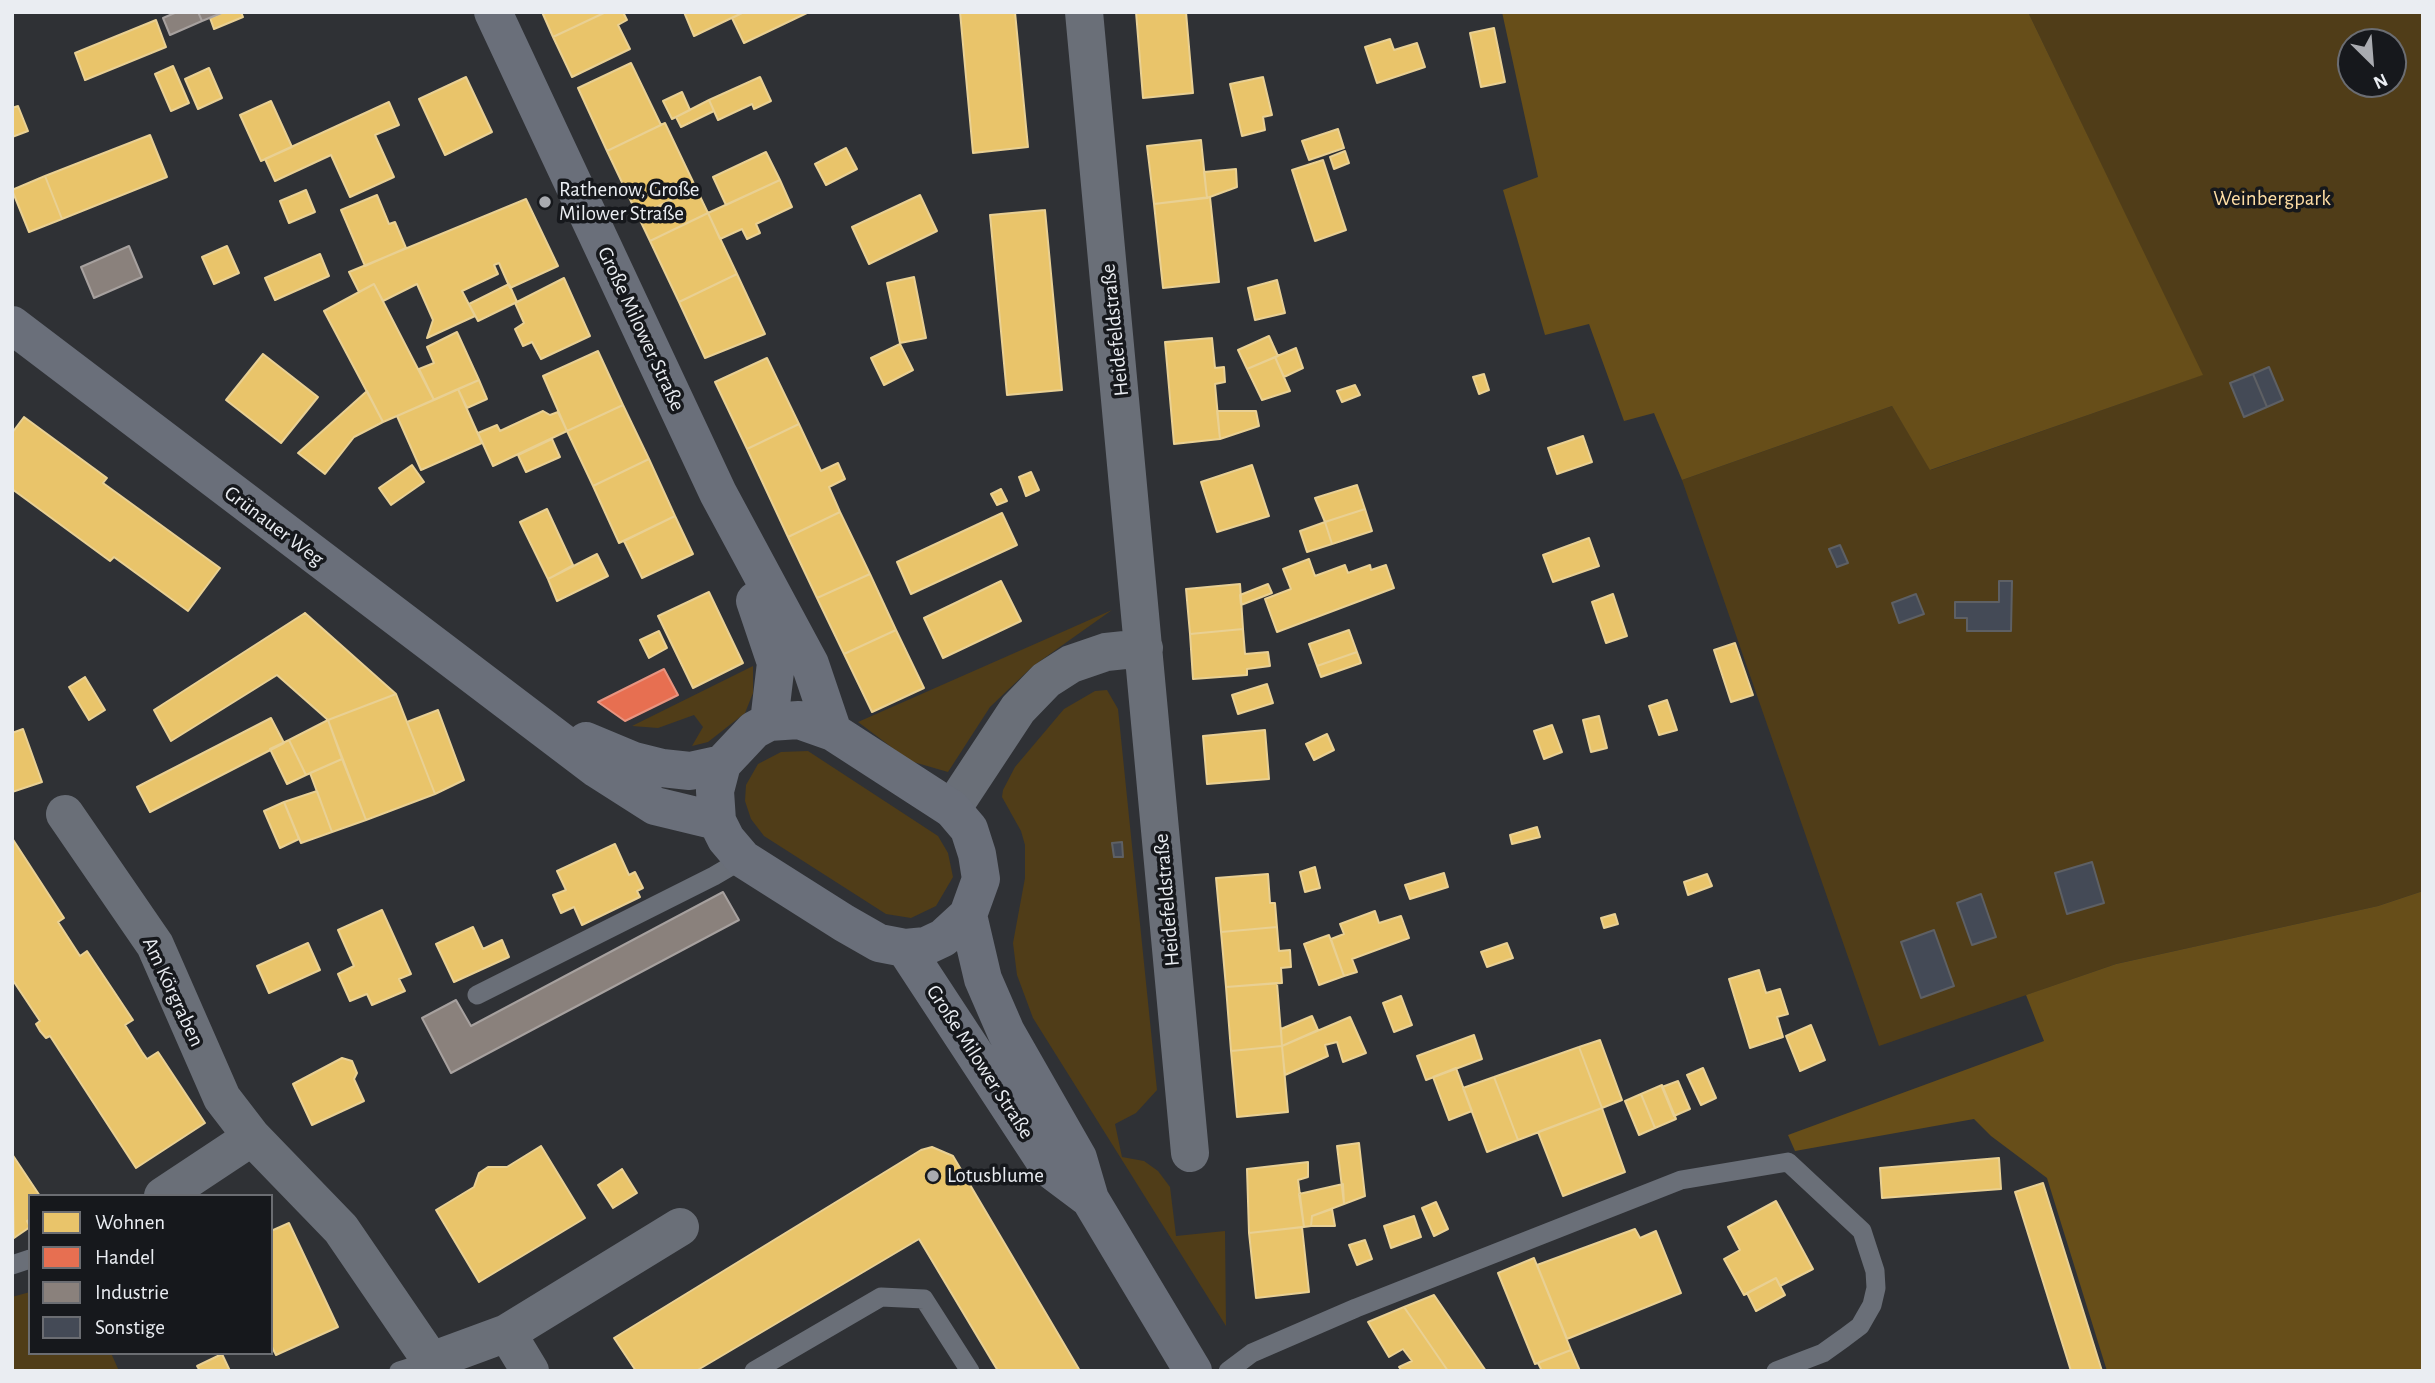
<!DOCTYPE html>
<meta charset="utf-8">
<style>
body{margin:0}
#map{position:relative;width:2435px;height:1383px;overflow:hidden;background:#2f3135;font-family:"Alegreya Sans",sans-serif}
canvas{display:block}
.frame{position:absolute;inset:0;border:14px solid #eaedf2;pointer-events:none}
.legend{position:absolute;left:28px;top:1194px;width:245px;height:161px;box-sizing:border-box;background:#16181c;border:2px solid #6b6d72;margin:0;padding:9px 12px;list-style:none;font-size:21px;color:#eaedf2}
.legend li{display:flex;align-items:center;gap:14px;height:35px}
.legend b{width:35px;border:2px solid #6b6d72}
.north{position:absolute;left:2337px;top:28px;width:70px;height:70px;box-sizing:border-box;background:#16181c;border:2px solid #6b6d72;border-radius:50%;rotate:155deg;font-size:19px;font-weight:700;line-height:28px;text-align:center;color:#eaedf2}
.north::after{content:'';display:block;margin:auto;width:24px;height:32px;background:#a9abb0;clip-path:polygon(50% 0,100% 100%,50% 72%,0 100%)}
</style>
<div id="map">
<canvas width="2435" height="1383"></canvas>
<div class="frame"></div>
<ul class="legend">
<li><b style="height:19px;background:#e9c46a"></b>Wohnen</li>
<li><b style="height:19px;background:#e76f51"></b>Handel</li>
<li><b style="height:19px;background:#8a817c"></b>Industrie</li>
<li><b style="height:19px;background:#444a56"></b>Sonstige</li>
</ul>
<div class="north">N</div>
</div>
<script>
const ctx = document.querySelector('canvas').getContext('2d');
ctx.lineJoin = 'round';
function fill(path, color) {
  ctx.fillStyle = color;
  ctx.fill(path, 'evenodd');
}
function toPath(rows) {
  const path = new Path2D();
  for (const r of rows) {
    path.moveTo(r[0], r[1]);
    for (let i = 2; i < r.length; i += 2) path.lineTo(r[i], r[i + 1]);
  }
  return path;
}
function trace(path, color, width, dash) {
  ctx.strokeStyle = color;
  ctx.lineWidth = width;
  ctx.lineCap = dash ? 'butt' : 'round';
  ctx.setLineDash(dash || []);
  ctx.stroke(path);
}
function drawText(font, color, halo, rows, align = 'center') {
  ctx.font = font + ' "Alegreya Sans",sans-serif';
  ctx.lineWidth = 7;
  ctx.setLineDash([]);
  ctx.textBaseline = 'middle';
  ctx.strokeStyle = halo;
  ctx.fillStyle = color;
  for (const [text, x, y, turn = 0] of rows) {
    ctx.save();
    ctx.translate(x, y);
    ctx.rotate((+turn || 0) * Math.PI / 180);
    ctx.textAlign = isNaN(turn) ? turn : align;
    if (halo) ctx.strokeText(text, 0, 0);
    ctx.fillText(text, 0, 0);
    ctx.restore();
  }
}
fill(toPath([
 [2028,12,2423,12,2423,891,2378,906,2116,964,1879,1046,1682,480,1892,406,1931,470,2202,375],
 [2351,42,2393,42,2393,84,2351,84],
 [1112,610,1033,666,990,707,948,772,910,761,858,722],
 [753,666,753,693,745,713,708,742,692,746,703,727,694,715,658,728,632,726],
 [1107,690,1118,709,1157,1090,1136,1113,1115,1124,1122,1157,1144,1161,1158,1171,1170,1187,1176,1236,1225,1231,1226,1326,1033,1018,1017,975,1013,943,1025,878,1025,845,1021,831,1002,797,1003,790,1015,767,1064,709,1095,691],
 [808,751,938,836,948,853,953,877,936,906,911,918,886,914,764,836,751,819,745,801,746,785,758,764,781,752],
 [30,1292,30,1353,111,1353,119,1371,12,1371,12,1297]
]), '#503d18');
fill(toPath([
 [1502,12,2028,12,2203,375,1930,470,1892,406,1682,480,1654,413,1624,421,1589,324,1545,335,1503,190,1538,177],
 [2423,891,2423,1371,2107,1371,2047,1178,1991,1136,1974,1119,1795,1151,1788,1135,2044,1041,2026,995,2116,964,2378,906]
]), '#674e19');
const homes = toPath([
 [224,12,241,12,243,17,214,29,210,18,224,12],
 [542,12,606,12,553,37,542,12],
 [606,12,623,12,627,20,618,25,630,49,572,77,553,37,606,12],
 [684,12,744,12,694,36,684,12],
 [744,12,809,12,744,43,732,18,744,12],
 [960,12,1015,12,1028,147,973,153,960,12],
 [1136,12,1186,12,1193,93,1143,98,1136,12],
 [156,20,166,47,85,80,75,53,156,20],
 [1494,28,1505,82,1481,87,1470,33,1494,28],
 [1390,39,1394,50,1417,43,1425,67,1377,83,1365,47,1390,39],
 [631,63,661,125,607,151,578,88,631,63],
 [173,66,189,103,171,111,155,74,173,66],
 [209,68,222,98,198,109,185,79,209,68],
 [466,77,492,132,445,155,419,99,466,77],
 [760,77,771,101,754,109,752,104,718,120,709,100,760,77],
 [1263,77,1272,115,1263,117,1265,130,1242,136,1230,84,1263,77],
 [682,92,690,110,672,119,663,101,682,92],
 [709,100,714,111,681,127,676,117,709,100],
 [271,101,292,147,261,161,240,115,271,101],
 [389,102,399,125,375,135,394,177,350,197,331,155,275,181,265,159,389,102],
 [18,106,28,131,12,137,12,108,18,106],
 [665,123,696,188,638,216,607,151,665,123],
 [1338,129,1344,148,1309,160,1302,141,1338,129],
 [150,135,167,177,62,219,45,176,150,135],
 [1201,140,1207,198,1154,204,1147,146,1201,140],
 [846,148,857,169,826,185,815,164,846,148],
 [1345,151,1349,163,1334,169,1330,157,1345,151],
 [766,152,780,180,726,205,713,177,766,152],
 [1323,160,1346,230,1315,241,1292,170,1323,160],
 [1236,169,1237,187,1207,198,1204,172,1236,169],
 [45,176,62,219,29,232,12,190,45,176],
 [780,180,792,207,756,224,760,233,747,239,742,229,720,239,708,213,780,180],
 [696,188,708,213,650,241,638,216,696,188],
 [306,190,315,212,289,223,280,201,306,190],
 [377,195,389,224,395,222,406,248,365,266,341,210,377,195],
 [920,195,937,231,869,264,852,227,920,195],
 [1210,197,1219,282,1163,288,1154,204,1210,197],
 [526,199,558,266,510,288,499,263,494,265,498,274,462,291,475,316,427,338,433,320,417,284,383,301,374,284,359,292,349,272,526,199],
 [1045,210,1062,390,1007,395,990,215,1045,210],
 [708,213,737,274,679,302,650,241,708,213],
 [227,246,239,273,214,284,202,257,227,246],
 [320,254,329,276,275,300,265,278,320,254],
 [737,274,765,334,705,358,679,302,737,274],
 [914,277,926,338,900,343,887,283,914,277],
 [564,278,590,336,541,359,532,342,523,346,515,329,524,323,515,303,564,278],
 [1277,280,1285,313,1255,320,1248,288,1277,280],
 [374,284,434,400,383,422,324,311,374,284],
 [509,284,517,302,478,321,469,304,509,284],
 [457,332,479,380,434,400,419,369,434,363,427,347,457,332],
 [1269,336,1278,356,1247,369,1238,350,1269,336],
 [1212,338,1215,368,1224,367,1225,382,1215,384,1220,439,1174,444,1165,342,1212,338],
 [900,344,913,370,884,385,871,358,900,344],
 [1296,348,1303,368,1284,377,1275,357,1296,348],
 [598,351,623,405,567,431,543,376,598,351],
 [263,354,318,397,281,443,226,400,263,354],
 [1275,357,1290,391,1262,400,1247,369,1275,357],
 [767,358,799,424,747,449,715,382,767,358],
 [1484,374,1489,390,1479,394,1473,377,1484,374],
 [479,380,487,399,467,408,458,389,479,380],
 [1355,385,1360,395,1342,402,1337,391,1355,385],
 [458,389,482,443,421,470,397,416,458,389],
 [367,391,383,422,354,437,325,474,298,453,367,391],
 [623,405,649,459,593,486,567,431,623,405],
 [543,411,550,415,558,412,567,431,493,466,478,433,497,425,500,431,543,411],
 [1217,411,1256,411,1259,426,1220,439,1217,411],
 [24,417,107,478,103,483,220,568,188,611,114,557,110,561,12,489,12,433,24,417],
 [799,424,821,471,838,463,845,479,829,487,840,512,788,537,747,449,799,424],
 [1583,436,1592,462,1557,474,1548,448,1583,436],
 [552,439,560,457,526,472,518,455,552,439],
 [649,459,675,516,619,543,593,486,649,459],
 [412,465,424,482,391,505,379,488,412,465],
 [1252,465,1269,516,1217,532,1201,482,1252,465],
 [1031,472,1039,490,1026,496,1019,477,1031,472],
 [1357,485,1365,509,1325,522,1315,498,1357,485],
 [1001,489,1007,501,997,505,991,494,1001,489],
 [547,509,573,565,548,579,520,522,547,509],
 [1365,509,1372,531,1332,544,1325,522,1365,509],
 [840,512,870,574,817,598,788,537,840,512],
 [1002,513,1017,545,911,594,897,562,1002,513],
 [675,516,693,554,642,578,624,541,675,516],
 [1325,522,1332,544,1307,552,1300,531,1325,522],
 [1589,538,1599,566,1553,582,1543,555,1589,538],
 [597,554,608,576,557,601,548,579,597,554],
 [1309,559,1315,576,1345,565,1348,573,1370,565,1371,570,1386,565,1394,588,1277,632,1265,599,1291,589,1283,569,1309,559],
 [870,574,896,630,844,654,817,598,870,574],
 [1001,581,1021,621,943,658,924,618,1001,581],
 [1240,584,1243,629,1190,634,1186,589,1240,584],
 [1268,584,1272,593,1241,605,1240,595,1268,584],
 [709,592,743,663,693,688,658,616,709,592],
 [1613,594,1627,636,1606,643,1592,602,1613,594],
 [305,613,396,694,328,720,277,675,171,741,154,710,305,613],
 [1243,629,1245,654,1268,652,1270,666,1247,669,1247,675,1193,679,1190,634,1243,629],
 [896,630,924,688,872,712,844,654,896,630],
 [1349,630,1357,652,1317,666,1309,644,1349,630],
 [659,631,667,648,649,658,640,640,659,631],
 [1735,643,1753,695,1731,702,1714,650,1735,643],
 [1357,652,1361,663,1321,677,1317,666,1357,652],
 [85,677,105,710,89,720,69,687,85,677],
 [1267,684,1273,703,1238,714,1232,695,1267,684],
 [396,694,435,794,366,820,328,720,396,694],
 [1667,700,1677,730,1659,735,1649,706,1667,700],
 [438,710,464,780,435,794,407,722,438,710],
 [1599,716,1607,748,1591,752,1583,720,1599,716],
 [271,718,284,743,150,812,137,787,271,718],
 [328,720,342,759,306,775,289,740,328,720],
 [1552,725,1562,752,1544,759,1534,731,1552,725],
 [23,729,42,782,12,792,12,733,23,729],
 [1265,730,1269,779,1207,784,1203,736,1265,730],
 [1327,734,1334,750,1314,760,1306,744,1327,734],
 [289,740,306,775,287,784,270,749,289,740],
 [342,759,366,820,332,832,310,773,342,759],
 [317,791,332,832,301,843,284,802,317,791],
 [284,802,299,839,280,848,264,811,284,802],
 [1537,827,1540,837,1512,844,1510,835,1537,827],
 [12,838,64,918,58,922,80,956,87,951,133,1020,125,1025,142,1052,147,1059,158,1052,205,1123,136,1168,50,1036,46,1038,40,1031,36,1024,40,1021,12,979,12,838],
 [615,844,629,875,635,872,643,888,637,891,640,897,582,925,574,907,561,913,553,895,566,890,557,871,615,844],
 [1315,867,1320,888,1305,892,1300,872,1315,867],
 [1444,873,1448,887,1410,899,1405,885,1444,873],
 [1268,874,1270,903,1275,903,1277,927,1221,932,1216,878,1268,874],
 [1707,874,1712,886,1688,895,1684,882,1707,874],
 [382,910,411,974,399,979,405,991,372,1005,367,994,350,1001,338,974,354,966,338,930,382,910],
 [1375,911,1379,923,1401,916,1409,938,1352,959,1357,972,1344,976,1331,939,1344,934,1340,924,1375,911],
 [1615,914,1618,924,1604,928,1601,918,1615,914],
 [473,927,483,949,502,940,509,957,454,982,436,944,473,927],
 [1277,927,1279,951,1290,950,1291,967,1281,968,1282,983,1226,987,1221,932,1277,927],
 [1329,935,1344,976,1319,985,1304,944,1329,935],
 [308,943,320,970,269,993,257,966,308,943],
 [1507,943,1513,958,1487,967,1481,952,1507,943],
 [1759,970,1766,993,1780,989,1788,1014,1777,1017,1783,1037,1750,1048,1729,979,1759,970],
 [1277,983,1282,1046,1231,1051,1226,987,1277,983],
 [1401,996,1412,1025,1394,1032,1383,1003,1401,996],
 [1312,1016,1318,1030,1282,1046,1281,1029,1312,1016],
 [1350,1017,1366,1053,1343,1062,1337,1042,1325,1045,1328,1056,1285,1075,1282,1046,1350,1017],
 [1811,1025,1825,1060,1800,1071,1786,1036,1811,1025],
 [1474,1035,1482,1059,1426,1080,1417,1056,1474,1035],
 [1600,1040,1622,1100,1602,1108,1579,1047,1600,1040],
 [1282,1046,1288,1112,1237,1117,1231,1051,1282,1046],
 [1579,1047,1602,1108,1518,1140,1494,1077,1579,1047],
 [342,1058,352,1061,357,1073,354,1079,364,1101,312,1125,293,1084,342,1058],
 [1456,1068,1472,1111,1449,1120,1433,1077,1456,1068],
 [1703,1068,1716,1098,1701,1105,1687,1075,1703,1068],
 [1494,1077,1518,1140,1487,1152,1463,1088,1494,1077],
 [1678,1081,1690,1109,1674,1116,1662,1087,1678,1081],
 [1662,1085,1676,1119,1655,1128,1641,1094,1662,1085],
 [1641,1094,1655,1128,1639,1135,1625,1101,1641,1094],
 [1602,1108,1625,1172,1563,1196,1538,1132,1602,1108],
 [1359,1143,1365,1196,1344,1204,1337,1146,1359,1143],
 [541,1146,585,1218,479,1282,436,1210,474,1187,479,1173,488,1167,507,1167,541,1146],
 [932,1147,953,1156,1080,1371,998,1371,919,1239,696,1371,636,1371,614,1338,921,1150,932,1147],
 [12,1154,40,1196,30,1196,30,1219,27,1221,30,1227,14,1238,12,1154],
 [1999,1158,2001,1189,1882,1198,1880,1168,1999,1158],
 [1308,1162,1308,1177,1298,1180,1304,1227,1249,1233,1247,1169,1308,1162],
 [622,1169,637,1193,613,1208,598,1185,622,1169],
 [2043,1183,2102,1371,2071,1371,2015,1192,2043,1183],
 [1343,1184,1344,1204,1312,1216,1311,1226,1304,1227,1299,1194,1343,1184],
 [1776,1201,1813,1269,1780,1286,1776,1278,1744,1295,1724,1259,1740,1250,1728,1227,1776,1201],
 [1436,1202,1448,1229,1434,1236,1422,1208,1436,1202],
 [1332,1209,1335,1226,1311,1226,1312,1216,1332,1209],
 [1414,1216,1421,1237,1391,1248,1384,1226,1414,1216],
 [289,1223,338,1327,276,1355,271,1345,271,1231,289,1223],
 [1302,1227,1309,1292,1256,1298,1249,1233,1302,1227],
 [1635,1229,1640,1238,1656,1231,1681,1293,1567,1339,1537,1265,1635,1229],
 [1365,1240,1372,1259,1357,1265,1349,1245,1365,1240],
 [1534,1258,1571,1350,1535,1364,1498,1273,1534,1258],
 [1776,1278,1785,1295,1756,1311,1747,1293,1776,1278],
 [1434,1295,1486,1371,1448,1371,1404,1307,1434,1295],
 [1404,1307,1448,1371,1402,1371,1399,1367,1412,1361,1403,1349,1389,1357,1368,1322,1404,1307],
 [1571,1350,1580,1371,1542,1371,1538,1363,1571,1350],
 [222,1354,230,1371,200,1371,197,1366,222,1354]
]);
fill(homes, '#e9c46a');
trace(homes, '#e9d093', 2);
const shops = toPath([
 [664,669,678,695,625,721,598,702,664,669]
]);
fill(shops, '#e76f51');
trace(shops, '#e89581', 2);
const industry = toPath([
 [177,12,198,12,202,21,170,35,163,18,177,12],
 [198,12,224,12,202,21,198,12],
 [129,246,142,277,94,298,81,267,129,246],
 [723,892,739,920,451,1073,422,1018,456,1000,471,1026,723,892]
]);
fill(industry, '#8a817c');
trace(industry, '#a7a19f', 2);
const building = toPath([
 [2269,367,2283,400,2267,407,2253,374,2269,367],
 [2253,374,2267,407,2244,417,2230,383,2253,374],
 [1840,545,1848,563,1837,567,1829,549,1840,545],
 [1999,581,2012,581,2011,631,1967,631,1967,618,1955,618,1955,602,1999,602,1999,581],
 [1916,594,1924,614,1899,623,1892,603,1916,594],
 [1122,842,1123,857,1114,857,1112,843,1122,842],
 [2092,862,2104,903,2067,914,2055,873,2092,862],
 [1981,894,1996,937,1972,945,1957,903,1981,894],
 [1934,930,1954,986,1921,998,1901,942,1934,930]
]);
fill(building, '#444a56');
trace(building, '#5e6064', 2);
trace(toPath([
 [477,995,714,876,743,859],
 [12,1265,30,1259],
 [399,1371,431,1361],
 [754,1371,881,1297,924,1299,970,1371],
 [1228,1371,1252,1353,1356,1308,1681,1180,1788,1162,1862,1231,1875,1271,1876,1288,1872,1305,1860,1326,1844,1338,1823,1353,1776,1371]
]), '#6a6f78', 19);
trace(toPath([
 [1084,12,1190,1153],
 [952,809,1018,709,1046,680,1071,664,1106,652,1144,648],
 [65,814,155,945,222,1098,252,1137,341,1229,438,1371],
 [163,1196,252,1137],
 [507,1333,530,1371],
 [431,1361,507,1333,680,1227]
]), '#6a6f78', 38);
trace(toPath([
 [493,12,718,493,810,664,833,732],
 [12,325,597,769,655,806,717,821],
 [755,601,776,663,769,722],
 [586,741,634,761,662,768,690,771,722,764],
 [968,915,983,979,1006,1032,1078,1158,1090,1199,1193,1371],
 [905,948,926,946,943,938,968,915,981,879,977,854,969,829,952,809,833,732,799,720,769,722,754,730,722,764,715,791,717,821,726,839,743,859,844,923,879,943,905,948,1050,1169,1090,1199]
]), '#6a6f7a', 38);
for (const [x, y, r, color] of [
 [545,202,7,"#a9abb0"],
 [933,1176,7,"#a9abb0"]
]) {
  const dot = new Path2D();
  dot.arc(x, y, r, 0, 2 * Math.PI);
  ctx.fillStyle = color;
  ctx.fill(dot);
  trace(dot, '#16181c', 2.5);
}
drawText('21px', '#eaedf2', '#16181c', [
 ["Rathenow, Große",559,190],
 ["Milower Straße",559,214],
 ["Lotusblume",947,1176]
], 'left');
drawText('21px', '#fedda4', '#16181c', [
 ["Weinbergpark",2272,199]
]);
drawText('21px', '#eaedf2', '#16181c', [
 ["Große Milower Straße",641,329,65],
 ["Heidefeldstraße",1115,330,-96],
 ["Grünauer Weg",274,526,37],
 ["Heidefeldstraße",1167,900,-95],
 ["Am Körgraben",173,992,65],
 ["Große Milower Straße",980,1062,57]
]);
</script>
